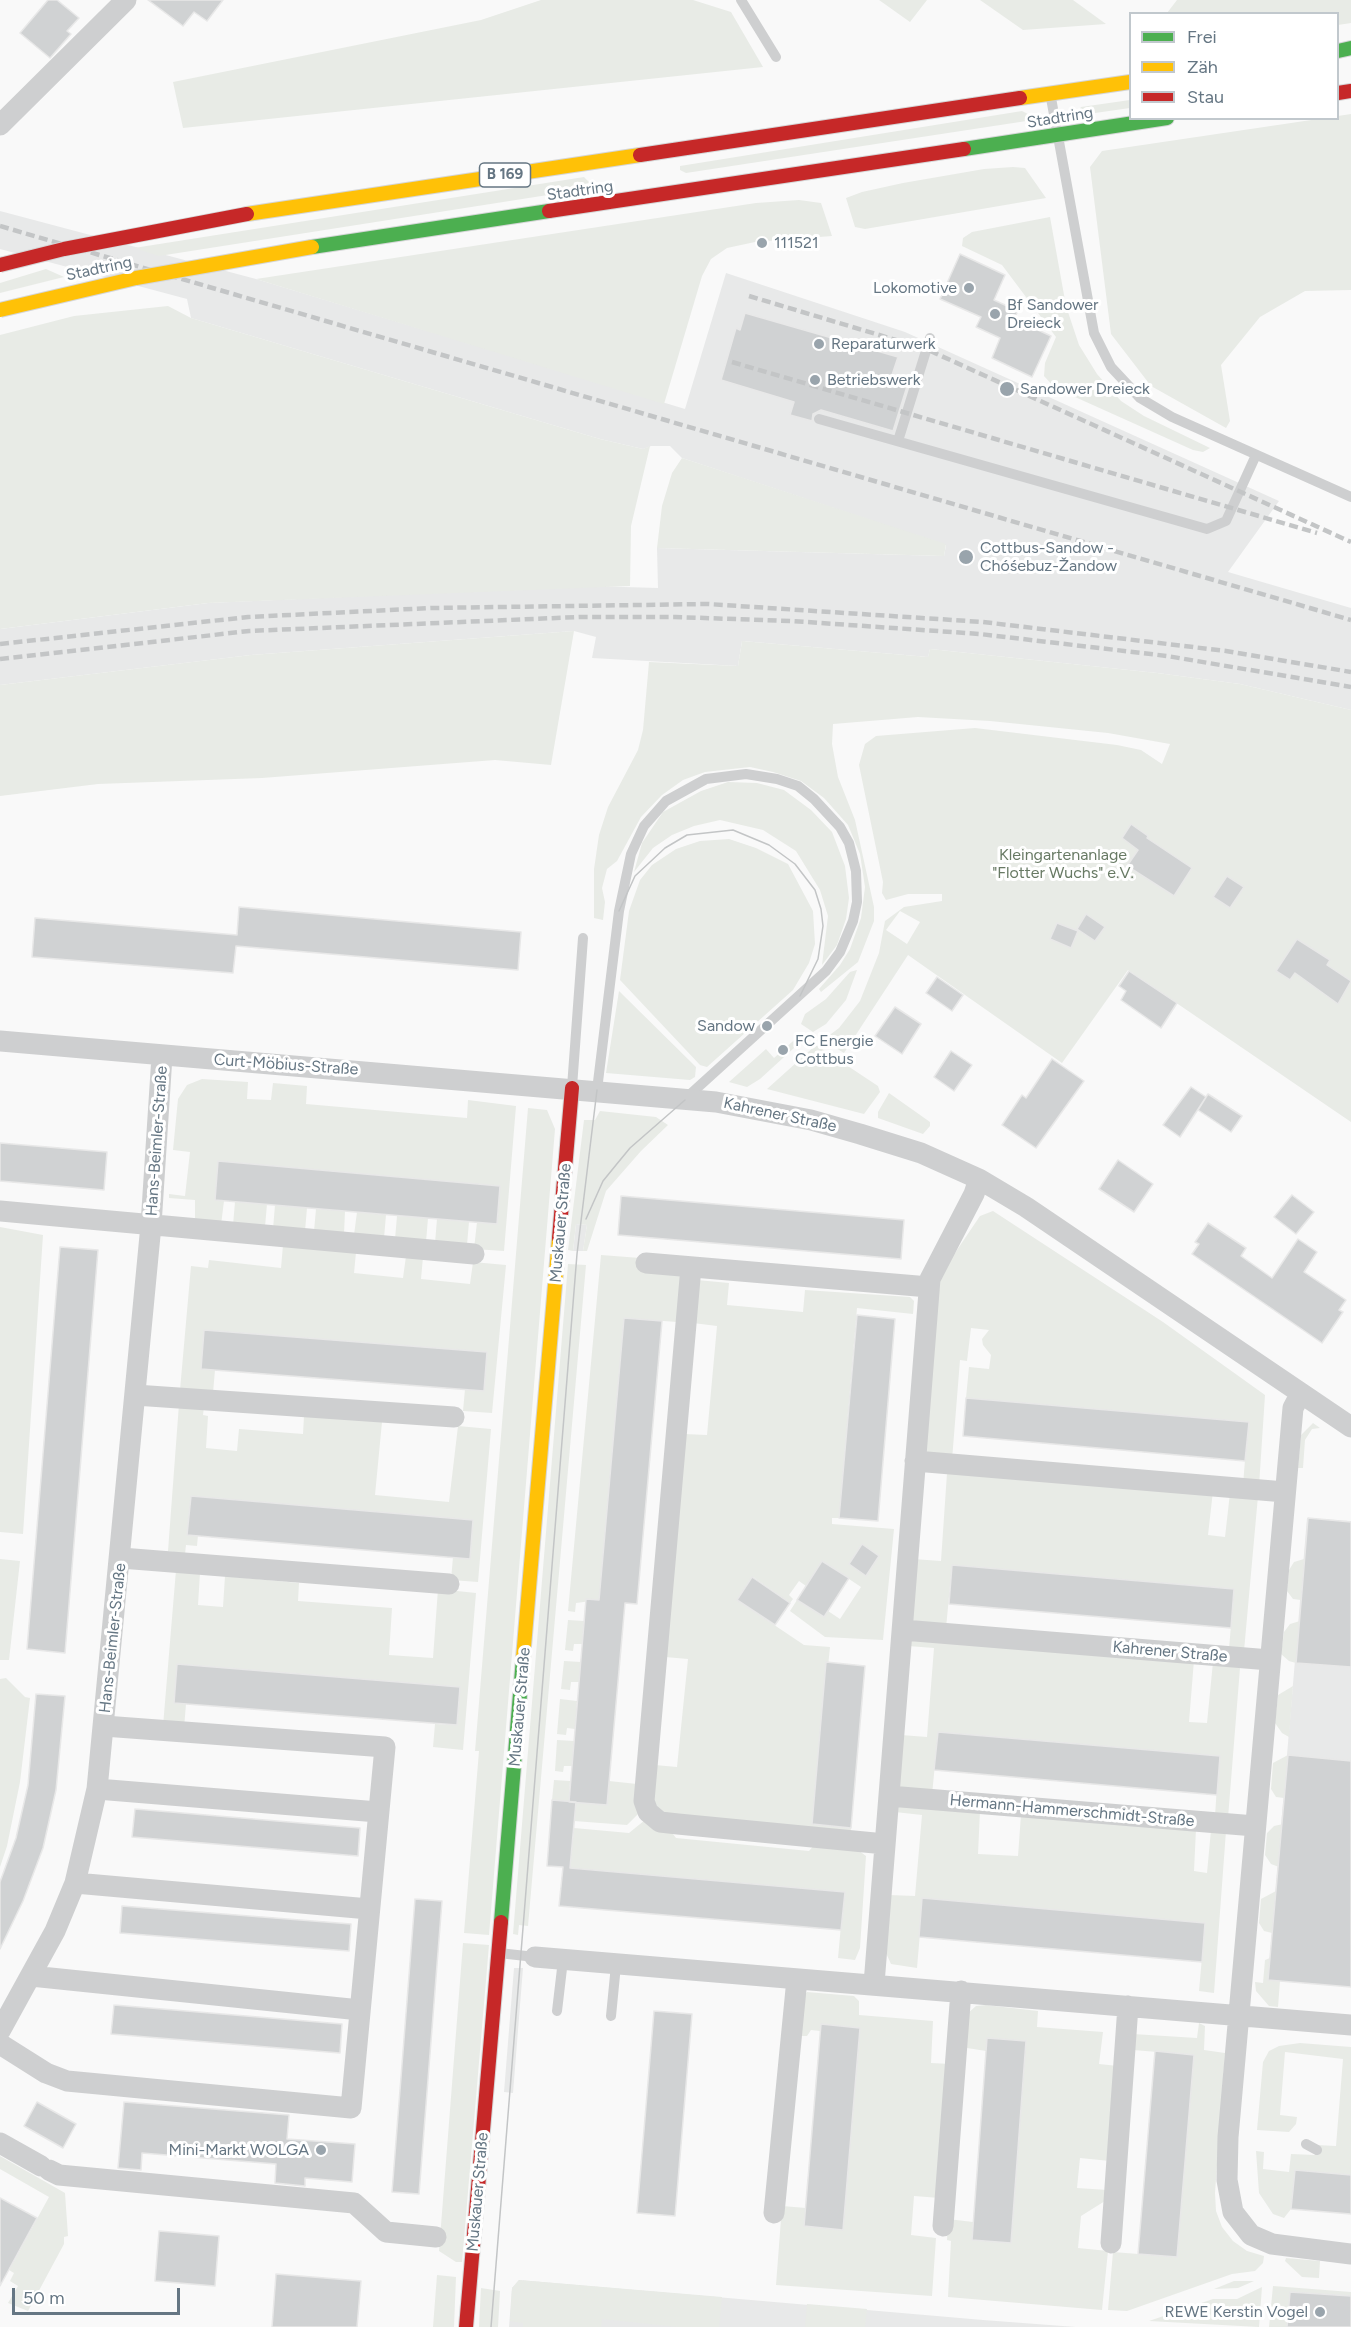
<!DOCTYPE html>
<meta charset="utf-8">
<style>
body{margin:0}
#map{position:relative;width:1351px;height:2327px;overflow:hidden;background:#f9f9f9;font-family:Figtree,sans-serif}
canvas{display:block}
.legend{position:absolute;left:1129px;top:12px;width:210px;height:108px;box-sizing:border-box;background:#fff;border:2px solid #c1c8cd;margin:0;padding:8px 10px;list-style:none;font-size:18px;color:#657683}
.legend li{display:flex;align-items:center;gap:12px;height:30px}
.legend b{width:30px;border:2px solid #c1c8cd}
.scale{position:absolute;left:12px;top:2288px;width:168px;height:27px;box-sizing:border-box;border:3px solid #657683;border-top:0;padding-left:8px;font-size:18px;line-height:21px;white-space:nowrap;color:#657683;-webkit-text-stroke:4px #fff;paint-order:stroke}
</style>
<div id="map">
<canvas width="1351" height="2327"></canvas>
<ul class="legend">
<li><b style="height:8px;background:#4caf50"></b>Frei</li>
<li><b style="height:8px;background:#ffc107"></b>Zäh</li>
<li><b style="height:8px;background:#c62828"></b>Stau</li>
</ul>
<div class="scale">50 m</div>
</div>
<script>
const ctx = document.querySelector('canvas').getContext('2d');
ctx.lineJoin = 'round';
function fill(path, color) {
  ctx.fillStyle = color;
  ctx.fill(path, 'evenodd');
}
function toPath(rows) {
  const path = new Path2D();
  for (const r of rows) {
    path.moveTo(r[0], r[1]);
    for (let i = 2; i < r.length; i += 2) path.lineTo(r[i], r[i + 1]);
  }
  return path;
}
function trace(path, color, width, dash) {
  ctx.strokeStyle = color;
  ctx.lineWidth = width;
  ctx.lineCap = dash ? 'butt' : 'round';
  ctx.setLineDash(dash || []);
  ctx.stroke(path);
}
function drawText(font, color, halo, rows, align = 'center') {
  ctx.font = font + ' Figtree,sans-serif';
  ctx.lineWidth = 6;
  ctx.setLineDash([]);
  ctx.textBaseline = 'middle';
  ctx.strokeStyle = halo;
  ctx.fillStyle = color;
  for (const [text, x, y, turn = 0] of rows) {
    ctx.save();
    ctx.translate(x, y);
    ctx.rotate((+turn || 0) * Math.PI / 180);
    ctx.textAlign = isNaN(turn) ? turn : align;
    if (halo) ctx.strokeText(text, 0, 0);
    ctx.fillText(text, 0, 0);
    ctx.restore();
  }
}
fill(toPath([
 [0,211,256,279,685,409,726,273,905,332,1279,501,1228,572,1351,608,1351,710,1240,684,1157,673,930,649,928,657,742,641,738,666,592,658,596,637,574,631,251,655,0,685,0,629,208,603,589,586,658,588,657,548,944,556,946,545,682,458,670,446,651,446,643,449,600,439,191,318,187,299,0,249],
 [576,1224,587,1225,583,1251,573,1251],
 [1307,1518,1351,1521,1351,1987,1268,1980],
 [514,1968,523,1968,513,2093,504,2092],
 [519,2280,983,2320,1076,2327,509,2327,512,2288]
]), '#e8e9e9');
fill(toPath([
 [541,0,693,0,731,12,763,67,183,128,173,82,481,20],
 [879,0,927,0,910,22],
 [980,0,1073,0,1106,24,1023,30],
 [1177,0,1351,0,1351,23,1338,25,1338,14,1167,13],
 [1130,100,1130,108,1081,115,1077,113,1081,107],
 [1022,111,1030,115,1033,120,686,173,680,170,680,166],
 [1351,114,1351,290,1305,291,1260,317,1221,365,1230,421,1226,428,1151,386,1111,334,1090,167,1102,151,1318,119,1338,118,1338,116],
 [1013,167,1025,168,1046,198,865,229,855,227,846,198,862,192,903,183,984,169],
 [584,177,590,183,586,189,159,256,134,248],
 [799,200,821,203,832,236,755,242,727,248,711,259,702,276,664,404,256,279,756,203],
 [1050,217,1066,306,1079,345,1097,374,1121,401,1144,416,1210,448,1203,452,1193,450,1055,388,1044,376,1045,363,1056,337,1002,265,962,246,963,238,972,232],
 [46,269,64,277,0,293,0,283],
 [168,306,191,318,600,439,643,449,650,446,631,526,630,586,208,603,0,629,0,335,74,316],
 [682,458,946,544,944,556,657,548,662,506,672,473],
 [574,631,551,765,495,760,262,778,98,784,0,796,0,685,251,655],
 [742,641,928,657,930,649,1157,673,1240,684,1351,710,1351,1122,1128,970,1062,1063,908,955,844,1053,823,1040,839,1028,860,1001,879,953,885,921,904,907,942,901,942,894,908,894,886,900,882,893,883,882,859,765,865,744,876,736,975,728,1117,745,1141,750,1162,764,1170,744,1108,733,990,721,918,717,833,724,832,744,838,777,855,820,874,907,874,921,858,962,821,992,819,989,840,965,850,949,861,918,865,887,860,854,848,825,824,798,801,781,773,772,750,767,705,772,683,780,662,795,641,817,617,861,607,869,602,888,605,902,603,920,594,918,594,869,599,835,608,807,638,750,643,730,649,662,738,666],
 [900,911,920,922,907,944,886,930],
 [728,782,757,783,784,790,811,810,832,832,845,866,849,898,846,919,837,945,822,965,828,916,820,890,796,851,763,830,720,820,694,826,672,835,653,848,634,872,642,843,663,812,701,791],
 [729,839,756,848,788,864,813,911,815,944,809,963,793,990,707,1067,700,1065,620,980,629,911,640,880,652,865,676,849,700,841],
 [857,970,846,1000,826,1024,813,1032,801,1024,805,1014,826,999,850,972],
 [619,991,696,1067,695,1077,690,1080,606,1073],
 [801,1034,806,1037,760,1079,747,1087,729,1082,766,1049,774,1058],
 [816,1045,878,1086,880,1092,864,1114,767,1089],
 [202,1079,248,1082,247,1099,271,1100,273,1083,307,1086,306,1104,467,1118,468,1100,516,1106,504,1251,474,1249,477,1222,497,1224,500,1186,218,1162,215,1199,224,1201,221,1225,195,1222,195,1200,169,1198,169,1194,185,1196,190,1152,173,1150,178,1099,187,1085],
 [889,1093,930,1122,930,1126,923,1134,878,1118,878,1112],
 [528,1108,547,1110,555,1129,489,1935,464,1933,479,1751,475,1751],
 [600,1111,656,1117,668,1125,641,1151,606,1191,587,1251,583,1251,587,1225,576,1224,573,1251,568,1250,584,1120,595,1120],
 [235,1202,267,1204,265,1227,233,1225],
 [275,1205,307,1208,305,1231,273,1229],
 [316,1209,345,1211,344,1234,314,1231],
 [993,1211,1163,1322,1265,1395,1259,1486,1243,1485,1248,1422,966,1398,969,1367,989,1369,991,1355,983,1345,982,1339,989,1330,971,1328,967,1361,960,1360,952,1460,923,1456,938,1278,980,1216],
 [357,1212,386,1215,384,1238,354,1235],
 [397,1216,428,1218,426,1242,395,1239],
 [437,1219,469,1222,467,1245,435,1243],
 [0,1227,43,1235,23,1534,0,1532],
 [283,1245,356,1252,354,1273,403,1278,406,1256,423,1257,421,1279,470,1284,473,1262,506,1265,492,1413,463,1411,465,1389,484,1390,487,1352,205,1330,215,1370,213,1393,180,1390,191,1266,208,1268,209,1260,281,1268],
 [601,1255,640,1258,681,1273,677,1322,624,1318,599,1600,576,1603,575,1612,568,1611],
 [568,1264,586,1265,528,1926,519,1925,518,1935,513,1934],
 [697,1280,729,1283,727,1305,803,1312,805,1290,910,1297,914,1301,913,1314,857,1308,839,1518,832,1518,832,1524,894,1529,883,1640,825,1637,790,1611,797,1600,824,1617,828,1611,840,1619,861,1587,822,1561,806,1586,799,1581,789,1595,793,1599,790,1603,753,1577,737,1600,804,1645,830,1647,812,1824,851,1828,850,1835,669,1817,658,1811,653,1800,655,1765,677,1767,688,1659,665,1657,684,1434,707,1435,717,1326,693,1323],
 [179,1404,204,1407,203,1415,208,1416,206,1448,237,1451,239,1429,303,1434,304,1416,382,1422,375,1495,449,1502,458,1426,491,1429,478,1582,451,1580,453,1557,470,1559,473,1520,191,1496,188,1534,198,1535,197,1546,186,1545,185,1554,168,1551],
 [1313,1423,1320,1428,1312,1429,1305,1440,1303,1468,1298,1468,1301,1435],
 [947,1473,1213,1491,1208,1535,1225,1537,1230,1493,1258,1496,1244,1651,1229,1649,1234,1589,952,1565,946,1628,910,1624,913,1559,941,1561],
 [0,1559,20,1561,9,1660,0,1660],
 [1304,1559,1301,1600,1293,1599,1287,1591,1289,1570,1294,1562],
 [176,1570,200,1573,198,1605,223,1607,225,1576,299,1583,298,1601,392,1608,389,1655,433,1658,438,1589,476,1593,463,1750,433,1747,435,1724,457,1725,459,1687,178,1664,186,1704,184,1728,163,1726],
 [568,1620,584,1621,582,1644,574,1644,573,1651,565,1650],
 [1300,1621,1296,1663,1289,1661,1281,1654,1284,1632,1290,1624],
 [908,1640,1194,1660,1189,1722,1207,1723,1213,1662,1240,1668,1228,1818,1215,1816,1219,1756,938,1732,932,1795,897,1790,901,1735,927,1737,934,1648,908,1646],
 [564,1661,581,1662,579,1682,571,1682,570,1690,561,1689],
 [6,1678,25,1697,30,1698,20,1782,7,1846,0,1867,0,1679],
 [1293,1686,1289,1737,1282,1733,1275,1723,1278,1695],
 [560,1699,577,1701,575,1729,567,1728,566,1735,557,1734],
 [557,1740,574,1741,572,1766,564,1766,563,1772,555,1771],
 [1288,1755,1284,1798,1276,1797,1271,1789,1273,1763],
 [554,1780,570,1781,569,1802,552,1800],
 [609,1781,637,1784,639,1813,627,1825,574,1821,576,1802],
 [897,1805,980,1811,978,1854,1018,1856,1021,1815,1196,1829,1194,1871,1207,1873,1211,1830,1226,1831,1214,1993,1199,1991,1205,1923,923,1898,917,1968,891,1964,886,1953,889,1895,915,1896,922,1815,895,1812],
 [645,1820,670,1830,676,1838,809,1851,816,1843,854,1847,866,1856,860,1948,855,1960,838,1958,844,1892,570,1868,574,1828,629,1833],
 [1283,1824,1279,1867,1271,1864,1265,1855,1267,1833,1274,1826],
 [1276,1891,1272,1933,1264,1931,1259,1923,1261,1899],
 [463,1943,489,1945,462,2262,456,2262,439,2251],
 [1270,1958,1280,1981,1278,2007,1269,2006,1256,1991,1255,1982,1263,1983,1265,1960],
 [807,1992,854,1996,859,2001,859,2015,933,2021,931,2063,951,2064,940,2198,914,2196,911,2235,936,2238,932,2296,776,2285,782,2206,806,2208,805,2226,843,2230,860,2028,821,2024,820,2031,811,2030,807,2036,797,2036,800,2002],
 [986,2005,1038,2011,1037,2027,1103,2032,1099,2064,1118,2066,1110,2161,1080,2158,1077,2188,1108,2190,1105,2201,1081,2216,1078,2248,1108,2251,1102,2310,948,2297,951,2241,947,2240,948,2219,973,2222,972,2240,1011,2243,1026,2041,988,2038,986,2051,967,2048,968,2013,976,2006],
 [1199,2023,1205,2026,1204,2050,1225,2053,1215,2193,1216,2211,1222,2227,1233,2241,1247,2251,1264,2256,1263,2263,1255,2271,1232,2274,1127,2311,1108,2310,1113,2252,1177,2257,1194,2055,1133,2050,1133,2034,1197,2038],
 [1300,2043,1351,2047,1351,2175,1295,2170,1291,2209,1284,2218,1273,2214,1259,2193,1256,2151,1264,2152,1263,2169,1289,2172,1291,2154,1315,2155,1317,2145,1336,2146,1343,2059,1285,2052,1280,2115,1297,2117,1296,2124,1289,2132,1257,2130,1263,2062,1269,2051,1279,2046],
 [0,2156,65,2193,68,2236,64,2237,64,2244,28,2311,8,2303,18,2286,10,2281,14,2273,9,2270,49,2197,0,2169],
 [1286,2258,1320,2261,1319,2278,1302,2277,1285,2261],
 [437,2275,456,2277,454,2327,433,2327],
 [519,2280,722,2297,719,2327,678,2327,602,2319,601,2327,523,2327,523,2323,510,2321,512,2288],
 [1234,2281,1254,2281,1238,2288,1214,2289],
 [1273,2286,1351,2292,1351,2296,1290,2292,1287,2327,1269,2327],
 [1262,2287,1259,2327,1149,2321,1213,2299,1237,2299],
 [481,2288,500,2291,498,2327,479,2327],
 [807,2304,867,2309,865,2327,805,2327]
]), '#e8ebe6');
const building = toPath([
 [48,0,57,0,79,18,67,31,71,34,50,58,20,33,48,0],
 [148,0,223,0,207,21,194,12,183,26,148,0],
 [960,254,1005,275,994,300,1018,311,1014,319,1051,336,1032,377,992,358,1000,338,976,327,981,317,940,299,960,254],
 [745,313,898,357,892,375,909,380,893,431,821,410,813,414,812,421,790,415,794,402,721,380,736,328,740,330,745,313],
 [1131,824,1148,836,1147,838,1192,868,1174,896,1127,866,1138,850,1122,838,1131,824],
 [1227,876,1244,887,1230,908,1213,897,1227,876],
 [239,907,521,932,518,970,236,946,233,973,32,957,35,918,237,935,239,907],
 [1086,914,1105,927,1095,941,1077,929,1086,914],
 [1057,923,1078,931,1071,948,1050,939,1057,923],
 [1297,939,1330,960,1327,965,1351,981,1338,1004,1295,973,1290,980,1276,971,1297,939],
 [1129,971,1177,1003,1161,1028,1121,1000,1126,991,1119,986,1129,971],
 [937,977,963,995,952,1011,926,993,937,977],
 [895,1007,921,1024,902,1054,875,1036,895,1007],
 [951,1051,972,1065,954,1091,934,1077,951,1051],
 [1052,1059,1084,1081,1036,1148,1002,1125,1022,1095,1026,1098,1052,1059],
 [1191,1087,1206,1097,1180,1137,1163,1125,1191,1087],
 [1208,1094,1242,1116,1231,1132,1198,1110,1208,1094],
 [0,1143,107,1152,104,1190,0,1181,0,1143],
 [1118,1160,1153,1184,1134,1212,1099,1189,1118,1160],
 [218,1161,500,1186,497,1224,215,1200,218,1161],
 [1292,1195,1314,1212,1296,1234,1274,1217,1292,1195],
 [621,1196,904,1220,901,1259,618,1235,621,1196],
 [1208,1223,1246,1248,1241,1256,1272,1278,1298,1239,1317,1252,1304,1272,1346,1300,1339,1310,1343,1312,1322,1343,1192,1254,1199,1244,1195,1242,1208,1223],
 [60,1247,98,1250,65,1653,27,1649,60,1247],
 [857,1315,895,1319,878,1521,839,1518,857,1315],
 [624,1318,662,1321,637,1604,625,1603,607,1805,569,1802,586,1599,599,1600,624,1318],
 [204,1330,487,1352,484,1391,201,1369,204,1330],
 [966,1398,1249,1422,1245,1461,963,1436,966,1398],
 [191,1496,473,1520,470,1559,187,1535,191,1496],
 [1308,1518,1351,1522,1351,1667,1296,1663,1308,1518],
 [862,1544,879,1556,866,1576,849,1564,862,1544],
 [822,1561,849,1578,824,1617,797,1600,822,1561],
 [952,1565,1234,1589,1231,1628,949,1604,952,1565],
 [752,1577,790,1603,775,1625,737,1600,752,1577],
 [826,1662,865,1666,851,1828,812,1824,826,1662],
 [177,1664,460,1687,457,1725,174,1703,177,1664],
 [36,1694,65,1696,56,1790,43,1848,23,1901,0,1949,0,1882,16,1838,28,1785,36,1694],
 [938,1732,1220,1756,1217,1795,934,1770,938,1732],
 [1288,1755,1351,1761,1351,1987,1268,1980,1288,1755],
 [552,1800,576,1802,570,1868,845,1892,841,1930,559,1906,563,1867,547,1866,552,1800],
 [135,1809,360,1828,358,1856,132,1837,135,1809],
 [922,1898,1205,1923,1202,1962,919,1937,922,1898],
 [415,1899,442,1901,419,2194,392,2192,415,1899],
 [122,1906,351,1924,349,1951,120,1933,122,1906],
 [114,2005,342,2024,340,2053,111,2034,114,2005],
 [654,2011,692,2014,675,2216,637,2213,654,2011],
 [821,2024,860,2028,843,2230,804,2226,821,2024],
 [987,2038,1026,2041,1011,2243,972,2240,987,2038],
 [1155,2051,1194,2055,1177,2257,1138,2254,1155,2051],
 [37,2102,76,2124,63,2148,24,2126,37,2102],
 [124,2102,289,2115,287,2139,355,2144,352,2182,305,2178,305,2186,275,2183,276,2164,142,2153,141,2170,118,2168,124,2102],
 [1295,2170,1351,2175,1351,2214,1291,2209,1295,2170],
 [0,2198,37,2218,0,2286,0,2198],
 [159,2231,219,2236,215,2286,155,2281,159,2231],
 [276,2274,361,2281,357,2327,272,2327,276,2274],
 [1290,2292,1351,2296,1351,2327,1287,2327,1290,2292]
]);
fill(building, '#d0d2d3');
trace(building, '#e8e8e8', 1.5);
const fast = toPath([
 [1338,51,1351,48],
 [964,149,1167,118],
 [312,247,549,211],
 [501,1922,523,1658]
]);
const slow = toPath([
 [1020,98,1130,82],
 [247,214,640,155],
 [523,1658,559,1238]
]);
const jam = toPath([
 [1338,93,1351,91],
 [640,155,1020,98],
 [549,211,964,149],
 [559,1238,572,1088],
 [466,2327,501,1922]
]);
trace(fast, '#d5d6d7', 16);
trace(slow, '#d5d6d7', 16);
trace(jam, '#d5d6d7', 16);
trace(toPath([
 [741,0,776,57],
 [1051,98,1094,333,1111,367,1140,398,1172,417,1351,497],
 [819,419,1207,529,1226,521,1256,455],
 [898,441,930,338],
 [572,1087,583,938],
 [597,1090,619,911,631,854,644,826,666,801,706,779,746,774,777,779,798,786,814,799,840,827,849,843,856,871,857,902,853,921,840,952,826,971,685,1099],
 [499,1953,535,1957],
 [557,2011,563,1960],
 [611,2016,616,1965],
 [1306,2144,1317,2150]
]), '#cecfd0', 10);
trace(toPath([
 [0,125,126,0],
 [0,1041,716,1102,811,1120,860,1134,921,1153,979,1179,1026,1207,1351,1427],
 [0,1211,474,1254],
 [646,1263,929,1287],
 [691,1267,644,1801,648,1812,660,1822,678,1824,885,1844],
 [1301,1393,1293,1408,1228,2137,1227,2180,1233,2212,1251,2235,1272,2244,1351,2254],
 [135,1395,454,1417],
 [915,1461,1285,1492],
 [121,1558,449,1584],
 [903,1630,1270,1660],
 [97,1789,378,1812],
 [889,1796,1255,1826],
 [75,1883,369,1909],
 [535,1957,1351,2025],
 [31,1976,360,2010],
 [874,1984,930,1279,974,1194,979,1179],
 [0,2031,55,1931,75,1883,97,1789,151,1225,162,1056],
 [0,2044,46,2073,67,2081,351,2108,385,1747,104,1726],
 [0,2143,41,2166],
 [49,2170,59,2175,354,2203,386,2232,436,2237],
 [774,2213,797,1979],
 [943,2226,961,1991],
 [1111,2243,1128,2006]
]), '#cecfd0', 21);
trace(fast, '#4caf50', 14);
trace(slow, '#ffc107', 14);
trace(jam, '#c62828', 14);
trace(toPath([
 [619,911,635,876,665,848,687,835,733,830,769,845,795,864,815,890,821,909,823,926,818,959,800,996],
 [586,1219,603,1181,616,1165,630,1148,685,1100],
 [491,2327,577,1254,597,1090]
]), '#c3c5c6', 1.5);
trace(toPath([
 [0,226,1351,620],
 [749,296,926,349,1351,542],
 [732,362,1317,533],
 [0,644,248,617,431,608,708,604,983,622,1226,651,1351,672],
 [0,659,249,631,579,617,675,617,792,621,980,634,1167,656,1351,687]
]), '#c3c5c6', 4.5, [9, 4.5]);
const slowBridge = toPath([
 [0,310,136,278,312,247]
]);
const jamBridge = toPath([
 [0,265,64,249,247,214]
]);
trace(slowBridge, '#d5d6d7', 16, []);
trace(jamBridge, '#d5d6d7', 16, []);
trace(slowBridge, '#ffc107', 14);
trace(jamBridge, '#c62828', 14);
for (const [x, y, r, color] of [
 [762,243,6,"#99a4ac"],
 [969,288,6,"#99a4ac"],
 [995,314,6,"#99a4ac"],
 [819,344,6,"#99a4ac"],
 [815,380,6,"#99a4ac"],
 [1007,389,8,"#99a4ac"],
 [966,557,8,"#99a4ac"],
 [767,1026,6,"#99a4ac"],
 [783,1050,6,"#99a4ac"],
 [321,2150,6,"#99a4ac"],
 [1320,2312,6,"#99a4ac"]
]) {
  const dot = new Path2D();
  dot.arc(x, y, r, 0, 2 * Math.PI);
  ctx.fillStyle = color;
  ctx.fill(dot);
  trace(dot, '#fff', 2);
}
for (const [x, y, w] of [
 [505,175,51]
]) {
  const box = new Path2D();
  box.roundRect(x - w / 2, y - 12, w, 24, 4.5);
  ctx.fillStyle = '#fff';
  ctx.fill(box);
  trace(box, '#657683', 1.5);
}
drawText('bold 15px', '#657683', null, [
 ["B 169",505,175]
]);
drawText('16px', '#657683', '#fff', [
 ["Stadtring",1060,118,-9],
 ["Stadtring",580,191,-8],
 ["Stadtring",99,269,-12],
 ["Curt-Möbius-Straße",286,1065,4],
 ["Kahrener Straße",780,1115,12],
 ["Hans-Beimler-Straße",157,1141,-86],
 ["Muskauer Straße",561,1223,-85],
 ["Hans-Beimler-Straße",113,1638,-84],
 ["Kahrener Straße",1170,1652,5],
 ["Muskauer Straße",520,1707,-85],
 ["Hermann-Hammerschmidt-Straße",1072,1811,5],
 ["Muskauer Straße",478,2192,-85]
]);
drawText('16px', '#657683', '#fff', [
 ["111521",774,243],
 ["Lokomotive",957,288,"right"],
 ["Bf Sandower",1007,305],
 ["Dreieck",1007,323],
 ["Reparaturwerk",831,344],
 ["Betriebswerk",827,380],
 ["Sandower Dreieck",1020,389],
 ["Cottbus-Sandow -",980,548],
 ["Chóśebuz-Žandow",980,566],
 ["Sandow",755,1026,"right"],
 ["FC Energie",795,1041],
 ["Cottbus",795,1059],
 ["Mini-Markt WOLGA",309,2150,"right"],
 ["REWE Kerstin Vogel",1308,2312,"right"]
], 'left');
drawText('16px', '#687a64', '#fff', [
 ["Kleingartenanlage",1063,855],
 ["\"Flotter Wuchs\" e.V.",1063,873]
]);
</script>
